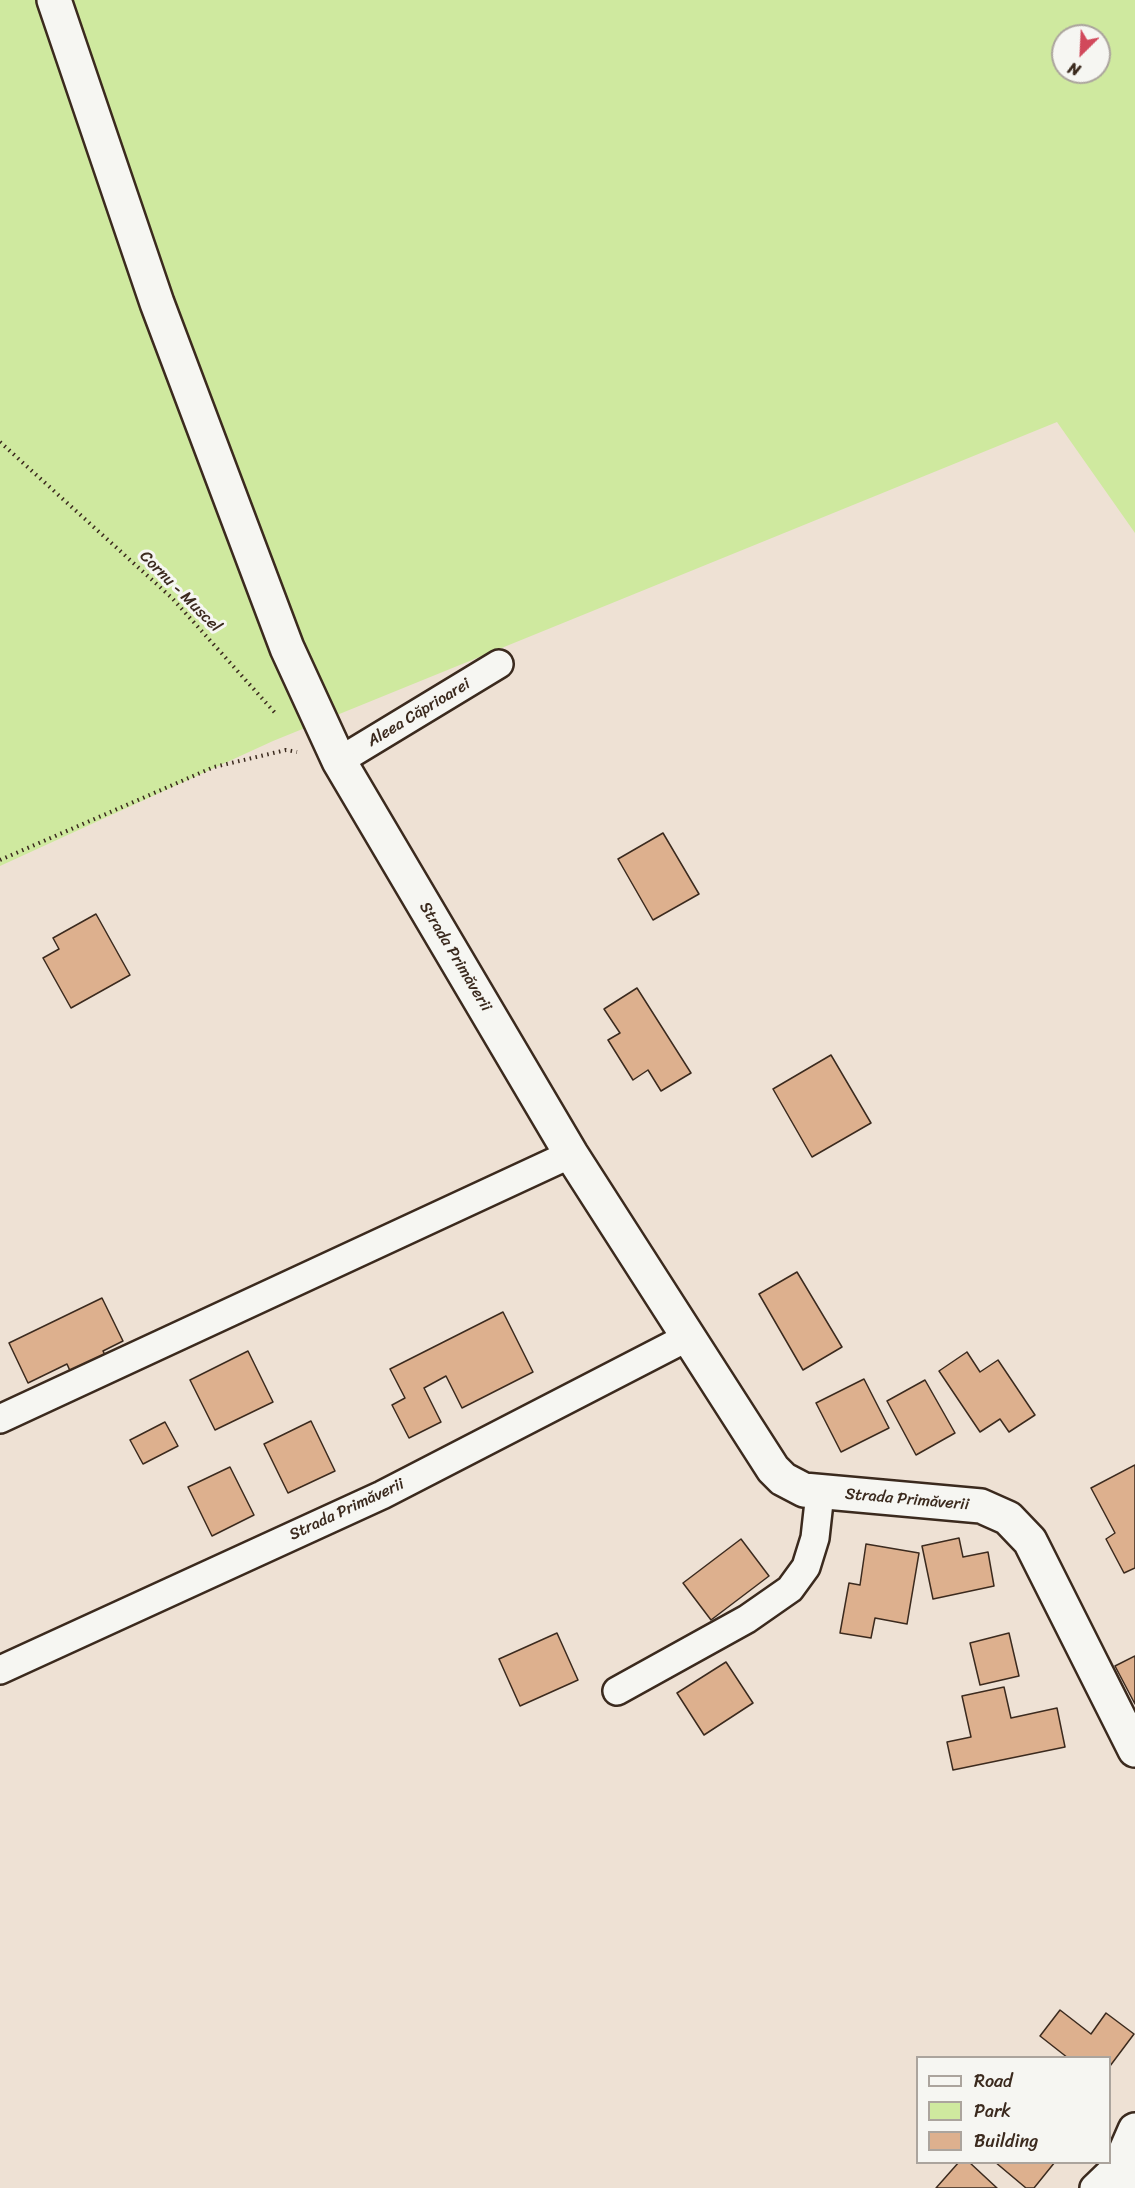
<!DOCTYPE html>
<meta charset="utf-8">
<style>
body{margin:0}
#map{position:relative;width:1135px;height:2188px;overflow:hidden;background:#eee1d4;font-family:Sriracha,sans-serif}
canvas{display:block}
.legend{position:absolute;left:916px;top:2056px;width:195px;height:108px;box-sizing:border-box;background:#f6f6f2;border:2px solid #aba49d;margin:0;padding:8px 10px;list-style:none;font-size:18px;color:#3b2a1e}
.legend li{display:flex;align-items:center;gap:12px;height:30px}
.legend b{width:30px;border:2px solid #aba49d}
.north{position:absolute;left:1051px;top:24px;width:60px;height:60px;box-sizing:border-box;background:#f6f6f2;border:2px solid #aba49d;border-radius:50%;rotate:204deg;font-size:16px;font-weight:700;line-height:24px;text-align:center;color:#3b2a1e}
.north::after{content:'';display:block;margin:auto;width:21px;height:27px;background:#d1495b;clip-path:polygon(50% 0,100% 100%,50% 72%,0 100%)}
</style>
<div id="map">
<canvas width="1135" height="2188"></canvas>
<ul class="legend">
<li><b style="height:8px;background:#f6f6f2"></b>Road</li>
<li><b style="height:16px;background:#cfe99f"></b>Park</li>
<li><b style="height:16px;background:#ddb08e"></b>Building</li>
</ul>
<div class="north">N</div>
</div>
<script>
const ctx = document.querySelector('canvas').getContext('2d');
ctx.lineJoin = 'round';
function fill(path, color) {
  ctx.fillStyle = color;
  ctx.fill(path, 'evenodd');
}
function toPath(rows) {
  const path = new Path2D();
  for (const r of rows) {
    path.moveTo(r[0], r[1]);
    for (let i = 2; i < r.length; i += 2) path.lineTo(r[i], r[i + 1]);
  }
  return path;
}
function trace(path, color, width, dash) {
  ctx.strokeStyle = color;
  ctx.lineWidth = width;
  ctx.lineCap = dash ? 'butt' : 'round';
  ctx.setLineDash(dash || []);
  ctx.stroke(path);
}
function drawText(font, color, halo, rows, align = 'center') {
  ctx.font = font + ' Sriracha,sans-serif';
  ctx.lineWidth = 6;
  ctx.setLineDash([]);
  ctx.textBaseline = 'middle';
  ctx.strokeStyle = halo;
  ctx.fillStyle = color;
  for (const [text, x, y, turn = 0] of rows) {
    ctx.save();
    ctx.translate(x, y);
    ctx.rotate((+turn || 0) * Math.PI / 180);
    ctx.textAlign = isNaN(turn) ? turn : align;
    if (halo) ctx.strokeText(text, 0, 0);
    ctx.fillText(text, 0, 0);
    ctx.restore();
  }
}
fill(toPath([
 [0,0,1135,0,1135,533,1057,422,273,741,0,866],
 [1063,36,1099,36,1099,72,1063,72]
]), '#cfe99f');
const building = toPath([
 [663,833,699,894,653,920,618,859,663,833],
 [96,914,130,975,71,1008,43,958,59,949,53,938,96,914],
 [637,988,691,1073,661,1091,648,1070,633,1080,608,1040,620,1033,604,1009,637,988],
 [831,1055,871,1123,812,1157,773,1089,831,1055],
 [797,1272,842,1347,803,1370,759,1294,797,1272],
 [102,1298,123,1341,103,1351,109,1363,74,1380,67,1364,28,1383,9,1343,102,1298],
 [503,1312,533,1372,462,1408,446,1376,424,1388,441,1422,409,1438,392,1405,405,1398,390,1369,503,1312],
 [248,1351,273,1402,215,1430,190,1380,248,1351],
 [967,1352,980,1372,998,1360,1035,1415,1009,1432,1000,1419,980,1432,939,1371,967,1352],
 [864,1379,889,1428,841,1452,816,1403,864,1379],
 [925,1380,955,1433,916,1455,887,1401,925,1380],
 [311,1421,335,1471,288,1493,264,1444,311,1421],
 [165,1422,178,1446,143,1464,130,1440,165,1422],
 [1135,1465,1135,1568,1124,1573,1106,1539,1115,1533,1091,1488,1135,1465],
 [230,1467,254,1515,212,1536,188,1487,230,1467],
 [959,1538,963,1557,988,1552,994,1586,933,1599,922,1546,959,1538],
 [741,1539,769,1576,711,1620,683,1583,741,1539],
 [866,1544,919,1553,907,1624,875,1618,871,1638,840,1633,849,1583,860,1585,866,1544],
 [557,1633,578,1680,520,1706,499,1659,557,1633],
 [1009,1633,1019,1676,980,1685,970,1643,1009,1633],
 [1135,1656,1135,1704,1115,1666,1135,1656],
 [726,1662,753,1703,704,1735,677,1693,726,1662],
 [1004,1687,1011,1718,1057,1708,1065,1747,953,1770,947,1742,971,1737,962,1696,1004,1687],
 [1060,2010,1091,2034,1106,2013,1134,2034,1110,2066,1110,2058,1068,2058,1040,2036,1060,2010],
 [959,2162,969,2162,997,2188,936,2188,959,2162],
 [995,2162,1055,2162,1034,2188,1026,2188,995,2162]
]);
fill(building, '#ddb08e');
trace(building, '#3b2a1e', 1.5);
const street = toPath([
 [339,761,499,664],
 [0,1419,571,1154],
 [0,1670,382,1495,688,1337],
 [617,1691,747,1619,790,1589,806,1567,815,1538,820,1493],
 [1094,2188,1121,2162]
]);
const secondary = toPath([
 [54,0,157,303,287,648,339,761,571,1154,773,1469,783,1479,804,1490,981,1506,1008,1518,1030,1541,1135,1750],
 [1126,2188,1121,2175,1121,2162,1135,2130]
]);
trace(street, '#3b2a1e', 32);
trace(secondary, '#3b2a1e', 38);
trace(toPath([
 [0,442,172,598,277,715],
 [0,860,214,767,286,750,297,752]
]), '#3b2a1e', 4, [1.5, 4.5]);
trace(street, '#f6f6f2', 27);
trace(secondary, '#f6f6f2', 33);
drawText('16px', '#3b2a1e', '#f6f6f2', [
 ["Cornu - Muscel",180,592,45],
 ["Aleea Căprioarei",419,713,-31],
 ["Strada Primăverii",455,957,59],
 ["Strada Primăverii",907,1500,5],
 ["Strada Primăverii",347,1510,-25]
]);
</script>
